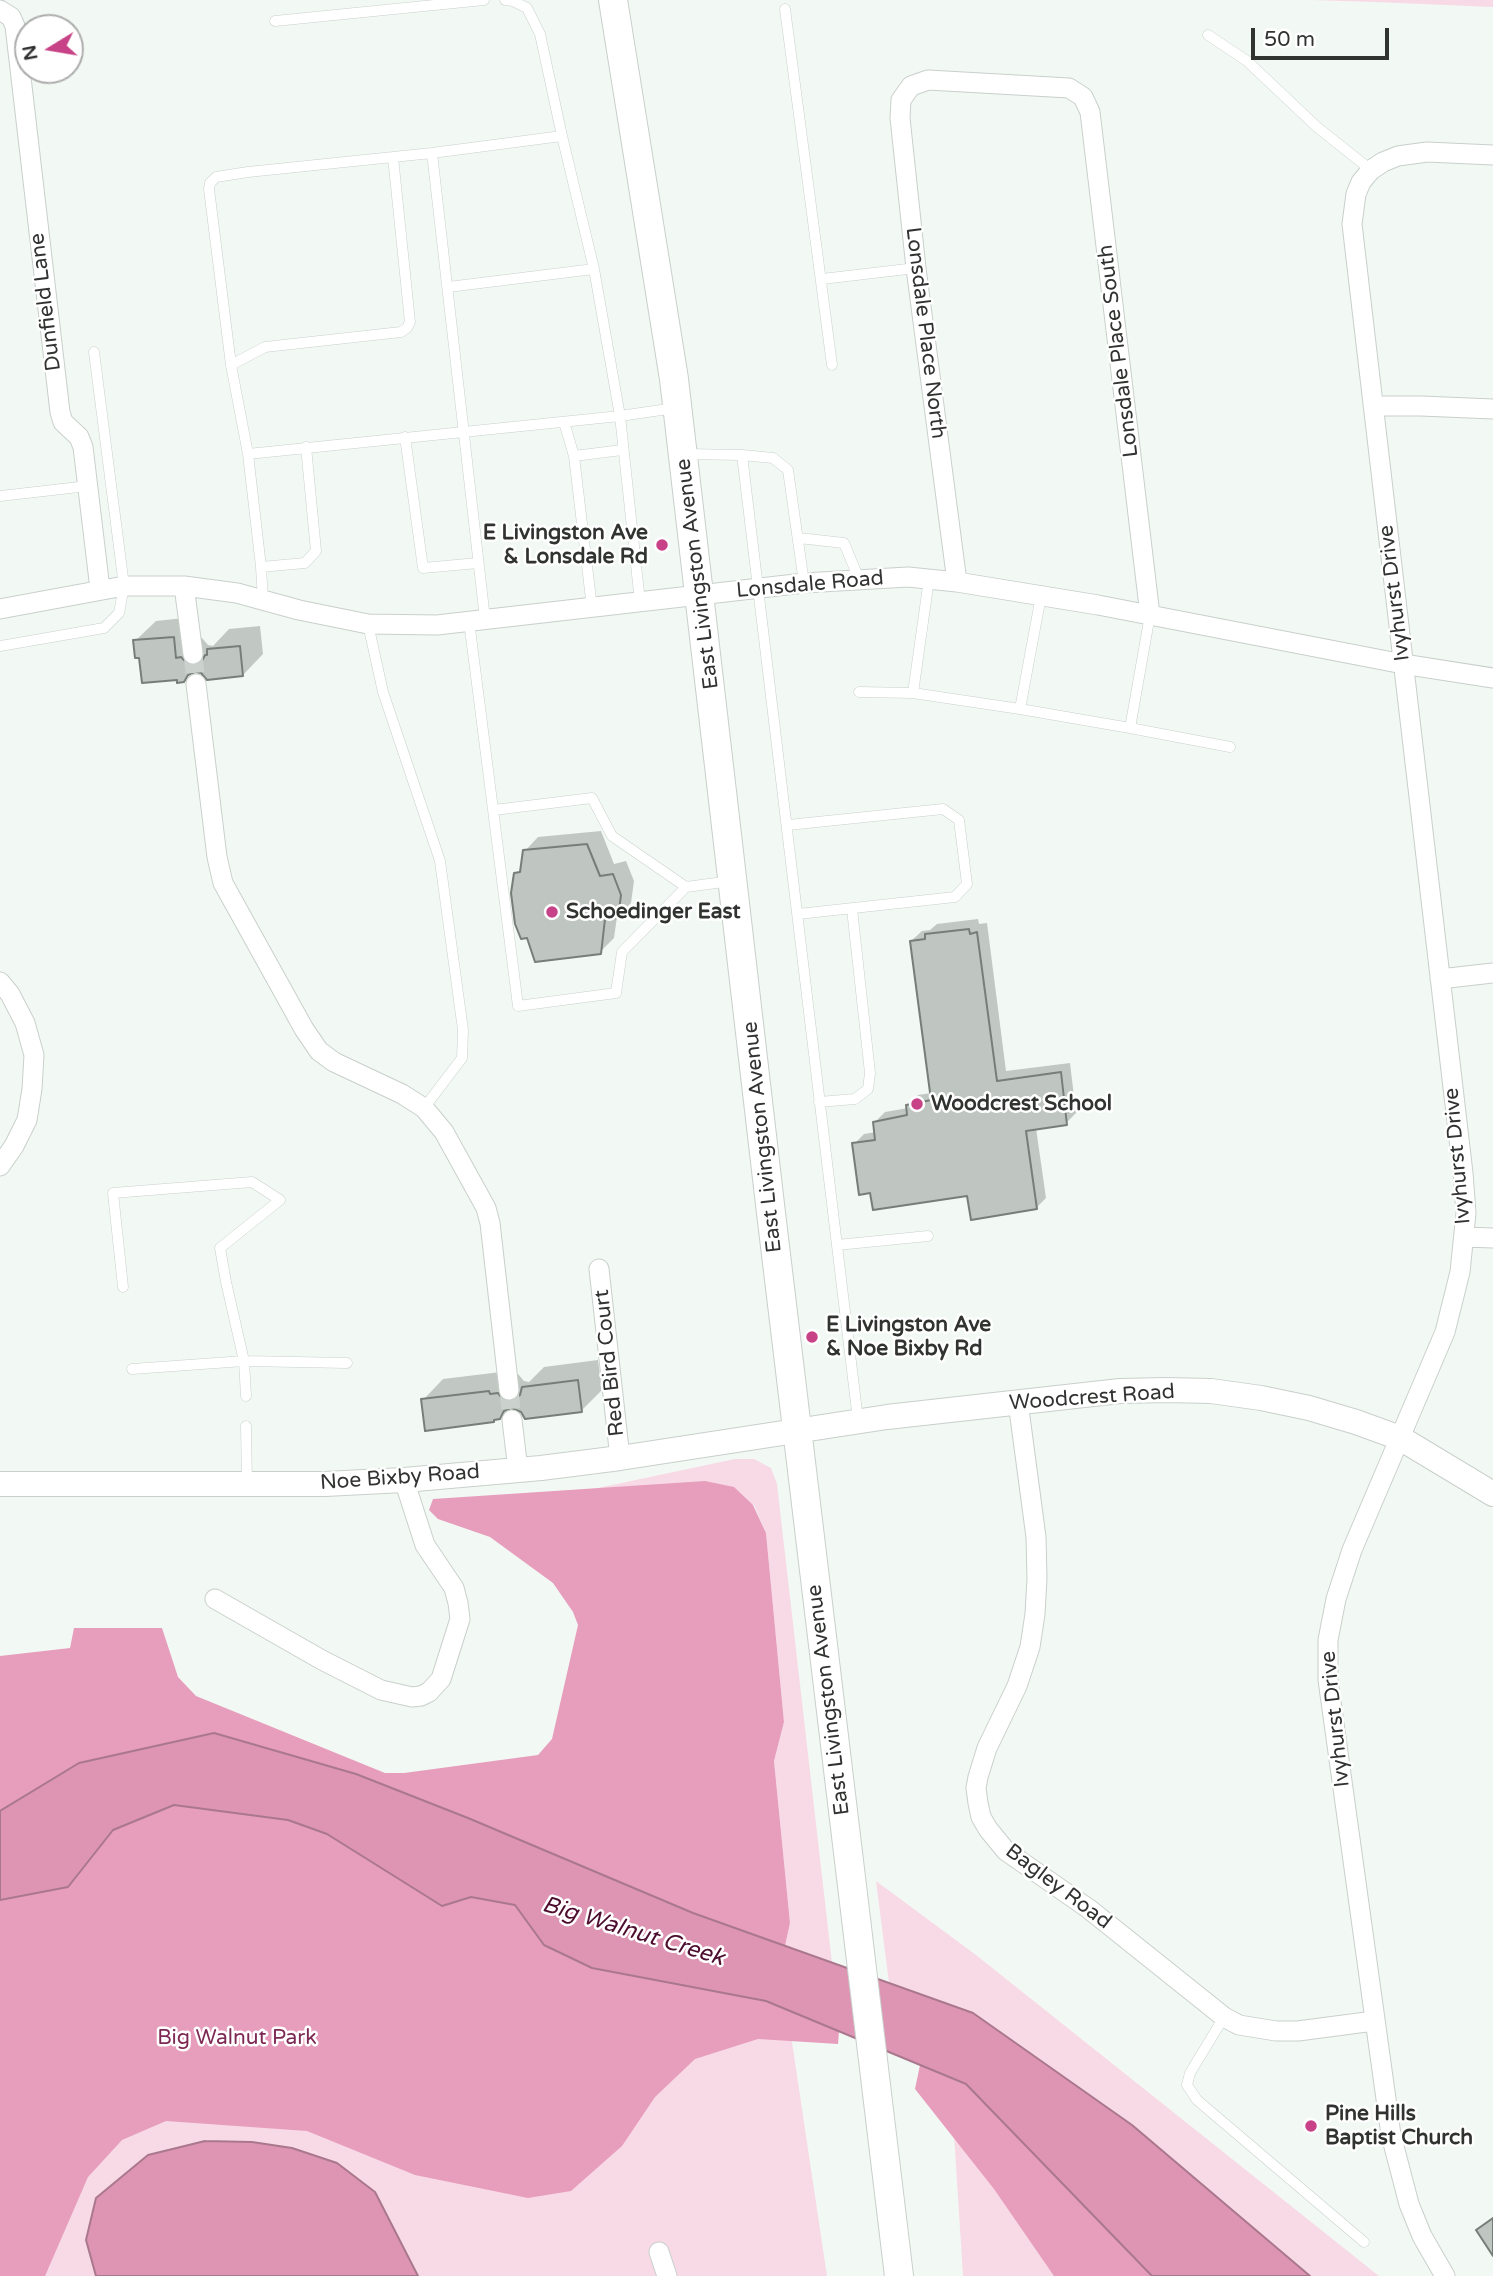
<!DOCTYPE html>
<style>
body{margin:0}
#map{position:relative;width:1493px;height:2276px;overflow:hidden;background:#f2f9f4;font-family:"Varela Round",sans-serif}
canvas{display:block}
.north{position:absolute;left:14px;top:14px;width:70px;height:70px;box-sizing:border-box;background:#fff;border:2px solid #adadad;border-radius:50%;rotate:259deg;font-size:19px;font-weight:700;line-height:28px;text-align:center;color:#313331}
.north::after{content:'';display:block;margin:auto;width:24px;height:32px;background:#c74286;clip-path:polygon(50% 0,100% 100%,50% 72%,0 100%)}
.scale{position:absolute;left:1251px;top:28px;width:138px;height:32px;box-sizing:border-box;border:4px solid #313331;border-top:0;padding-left:9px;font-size:21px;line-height:24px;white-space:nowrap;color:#313331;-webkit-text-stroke:5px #fff;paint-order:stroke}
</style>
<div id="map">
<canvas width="1493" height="2276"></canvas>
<div class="north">N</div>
<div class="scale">50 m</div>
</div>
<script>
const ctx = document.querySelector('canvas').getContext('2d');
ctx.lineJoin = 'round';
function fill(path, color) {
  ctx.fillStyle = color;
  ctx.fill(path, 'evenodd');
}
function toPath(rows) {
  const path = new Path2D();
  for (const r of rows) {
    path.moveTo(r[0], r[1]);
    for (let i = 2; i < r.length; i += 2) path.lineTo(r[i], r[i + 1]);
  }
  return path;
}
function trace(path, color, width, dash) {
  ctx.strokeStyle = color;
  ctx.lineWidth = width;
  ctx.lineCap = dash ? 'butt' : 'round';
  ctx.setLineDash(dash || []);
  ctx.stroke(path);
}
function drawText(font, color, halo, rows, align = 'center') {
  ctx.font = font + ' "Varela Round",sans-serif';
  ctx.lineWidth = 5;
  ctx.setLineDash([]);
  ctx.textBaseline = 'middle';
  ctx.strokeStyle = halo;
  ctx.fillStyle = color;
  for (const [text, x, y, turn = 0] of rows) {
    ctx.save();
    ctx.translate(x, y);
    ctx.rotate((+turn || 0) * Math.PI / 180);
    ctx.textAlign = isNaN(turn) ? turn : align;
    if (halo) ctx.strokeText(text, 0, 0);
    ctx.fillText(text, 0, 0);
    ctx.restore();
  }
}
fill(toPath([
 [1311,0,1493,0,1493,7,1375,2],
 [735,1459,754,1459,771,1468,777,1484,832,1963,785,1946,790,1923,774,1761,784,1722,766,1533,754,1505,593,1489],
 [0,1860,783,1982,827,2276,0,2276],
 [876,1881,976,1955,1379,2276,1310,2276,1132,2125,973,2013,889,1983],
 [949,2055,1224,2276,963,2276]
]), '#f8dae6');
fill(toPath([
 [705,1481,734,1487,753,1505,766,1533,784,1722,774,1761,790,1923,785,1946,693,1913,468,1818,356,1774,214,1733,79,1763,0,1811,0,1656,70,1648,74,1628,162,1628,178,1677,196,1696,385,1773,404,1773,538,1755,552,1739,578,1625,573,1612,553,1583,490,1537,438,1519,429,1510,433,1499],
 [174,1805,288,1820,327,1834,442,1906,471,1897,515,1905,544,1945,706,1989,766,2001,839,2031,838,2044,758,2039,695,2059,655,2097,622,2146,571,2191,528,2198,415,2175,307,2131,166,2121,122,2140,88,2177,45,2276,0,2276,0,1900,68,1887,113,1830],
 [920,2065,966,2085,1152,2276,1054,2276,994,2189,915,2089]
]), '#e79dbc');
const water = toPath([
 [214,1733,356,1774,468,1818,693,1913,973,2013,1132,2125,1310,2276,1152,2276,966,2084,766,2001,592,1968,544,1945,515,1905,471,1897,442,1906,327,1834,288,1820,174,1805,113,1830,68,1887,0,1900,0,1811,79,1763,214,1733],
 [205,2141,252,2142,292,2148,337,2163,375,2192,418,2276,96,2276,86,2240,96,2198,148,2155,205,2141]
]);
fill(water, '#de95b4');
trace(water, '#aa788d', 2);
fill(toPath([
 [194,617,196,638,202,638,208,645,213,646,229,629,260,626,263,654,243,675,193,671,183,680,141,656,135,641,156,621],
 [601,831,614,864,626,861,634,881,631,903,617,917,614,938,600,952,528,936,516,874,523,867,525,851,538,837],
 [978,919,979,924,987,923,1006,1071,1070,1063,1076,1113,1066,1123,1036,1128,1046,1198,1036,1208,969,1194,872,1191,854,1144,864,1134,876,1132,875,1122,885,1112,908,1108,908,1105,918,1095,931,1093,911,941,922,931,930,930,937,924],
 [598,1360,602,1390,581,1411,523,1411,511,1406,499,1418,423,1400,443,1379,509,1371,510,1375,518,1374,524,1381,529,1382,544,1367]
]), '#0003');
const building = toPath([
 [174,637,176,658,181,657,189,665,195,666,201,663,205,655,207,655,207,649,240,646,243,676,207,680,201,673,195,672,188,675,184,682,177,683,177,680,142,683,139,658,135,658,133,640,174,637],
 [587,844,600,876,613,874,621,895,618,918,605,919,601,954,535,962,527,938,521,939,515,924,511,893,514,873,520,872,523,850,587,844],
 [969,929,970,934,977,932,997,1081,1061,1072,1067,1125,1026,1131,1037,1209,971,1220,967,1196,873,1210,870,1193,859,1195,852,1143,875,1140,873,1122,907,1115,906,1105,931,1100,910,941,925,939,925,934,969,929],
 [578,1380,582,1412,525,1419,521,1412,511,1408,504,1411,500,1419,494,1420,494,1422,425,1431,421,1399,489,1391,490,1394,498,1393,504,1401,511,1402,520,1395,522,1387,578,1380],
 [1493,2218,1493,2256,1476,2230,1493,2218]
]);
fill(building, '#bfc6c1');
trace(building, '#777d78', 2);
trace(toPath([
 [193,654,196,684],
 [509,1390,512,1420]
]), '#cbd1cd', 19, [19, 10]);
const service = toPath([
 [785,9,832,365],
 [275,21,484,0],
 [1208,35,1247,61,1317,127,1371,170],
 [562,136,594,269,620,416,640,602],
 [432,153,485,619],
 [822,279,916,268],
 [448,287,594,269],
 [231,365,265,347,401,332,407,328,410,322,393,157],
 [564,422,574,456,592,608],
 [405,437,423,568,478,563],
 [248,454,620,416,675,408],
 [686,454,742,455,858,1420],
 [742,455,773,458,788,470,804,583],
 [574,456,622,450],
 [0,496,88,486],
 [799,538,844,543,859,579],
 [261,567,305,563,316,551,306,447],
 [263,600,261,567,248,454,231,365,209,189,210,183,216,177,248,172,432,153,562,136,540,34,527,8,513,1,505,0],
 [469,621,518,1006,616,993,622,952,686,887,731,881],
 [368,624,383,692,440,861,463,1030,462,1058,424,1108],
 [0,646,104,628,119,613,124,586,94,352],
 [859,692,913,693,1020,709,1041,596],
 [913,693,929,579],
 [1020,709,1130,728,1150,615],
 [1130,728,1230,747],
 [494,810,592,798,612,836,686,887],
 [788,825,943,809,959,820,967,884,955,897,798,914],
 [819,1102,855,1099,868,1089,870,1073,852,909],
 [837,1245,928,1236],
 [123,1287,113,1193,252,1182,280,1200,220,1248,226,1282,244,1361,246,1396],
 [132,1369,244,1361,347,1363],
 [246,1426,247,1484],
 [1224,2017,1190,2073,1187,2085,1197,2100,1364,2242]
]);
const minor = toPath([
 [0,10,11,17,15,26,60,412,63,422,79,437,83,447,100,589],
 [1373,406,1421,406,1493,409],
 [957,582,916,268,900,118,901,100,911,86,928,80,1069,88,1083,97,1090,112,1150,615],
 [184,586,193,654],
 [0,609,124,586,184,586,237,593,299,610,368,624,437,625,804,583,908,577,957,582,1098,605,1403,664,1493,678],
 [196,684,217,857,223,883,304,1029,319,1051,334,1062,402,1094,424,1108,444,1132,486,1208,490,1223,509,1390],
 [1440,979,1493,973],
 [0,982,10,994,25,1023,34,1055,32,1089,27,1120,14,1146,0,1166],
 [1465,1237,1493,1238],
 [599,1269,620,1458],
 [1018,1402,1036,1537,1037,1579,1035,1614,1030,1647,1017,1686,987,1748,978,1777,976,1788,978,1803,981,1817,988,1829,1006,1851,1089,1909,1224,2017,1239,2025,1276,2031,1298,2031,1374,2021],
 [512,1420,518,1470],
 [215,1599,322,1660,381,1690,412,1697,421,1696,429,1692,441,1679,460,1619,458,1603,454,1588,425,1545,404,1480],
 [659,2252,667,2276],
 [1445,2276,1422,2236,1409,2204,1391,2135,1328,1680,1328,1640,1336,1599,1352,1550,1445,1332,1460,1272,1466,1213,1463,1173,1352,224,1356,194,1361,182,1371,170,1383,162,1398,156,1427,152,1493,155]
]);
const tertiary = toPath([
 [0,1484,325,1484,404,1480,541,1468,620,1458,887,1417,1120,1391,1166,1390,1211,1391,1261,1398,1309,1408,1356,1422,1400,1438,1493,1494]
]);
const secondary = toPath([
 [613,0,674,379,771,1213,899,2276]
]);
trace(service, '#c9d0cb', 11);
trace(minor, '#c9d0cb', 21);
trace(tertiary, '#c9d0cb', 26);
trace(secondary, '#c9d0cb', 30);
trace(service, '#fff', 10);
trace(minor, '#fff', 19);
trace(tertiary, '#fff', 24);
trace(secondary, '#fff', 28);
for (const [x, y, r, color] of [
 [662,545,7,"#c74286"],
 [552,912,7,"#c74286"],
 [917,1104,7,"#c74286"],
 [812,1337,7,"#c74286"],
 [1311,2126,7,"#c74286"]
]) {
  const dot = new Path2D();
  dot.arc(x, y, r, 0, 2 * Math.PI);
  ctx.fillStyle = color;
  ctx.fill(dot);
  trace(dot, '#fff', 2.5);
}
drawText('21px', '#313331', '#fff', [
 ["Dunfield Lane",46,302,-97],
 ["Lonsdale Place North",925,333,83],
 ["Lonsdale Place South",1119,351,-97],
 ["East Livingston Avenue",698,574,-97],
 ["Lonsdale Road",810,585,-5],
 ["Ivyhurst Drive",1395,593,-97],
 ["East Livingston Avenue",763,1137,-96],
 ["Ivyhurst Drive",1458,1156,-95],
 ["Red Bird Court",610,1363,-96],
 ["Woodcrest Road",1092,1398,-4],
 ["Noe Bixby Road",400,1478,-4],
 ["East Livingston Avenue",829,1700,-97],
 ["Ivyhurst Drive",1336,1719,-96],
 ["Bagley Road",1058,1887,37]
]);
drawText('bold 21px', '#313331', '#fff', [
 ["E Livingston Ave",648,533,"right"],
 ["& Lonsdale Rd",648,557,"right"],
 ["Schoedinger East",566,912],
 ["Woodcrest School",931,1104],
 ["E Livingston Ave",826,1325],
 ["& Noe Bixby Rd",826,1349],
 ["Pine Hills",1325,2114],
 ["Baptist Church",1325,2138]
], 'left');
drawText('21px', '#7e2954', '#fff', [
 ["Big Walnut Park",237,2038]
]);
drawText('italic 23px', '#4d0d2f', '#fff', [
 ["Big Walnut Creek",633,1932,17]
]);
</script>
